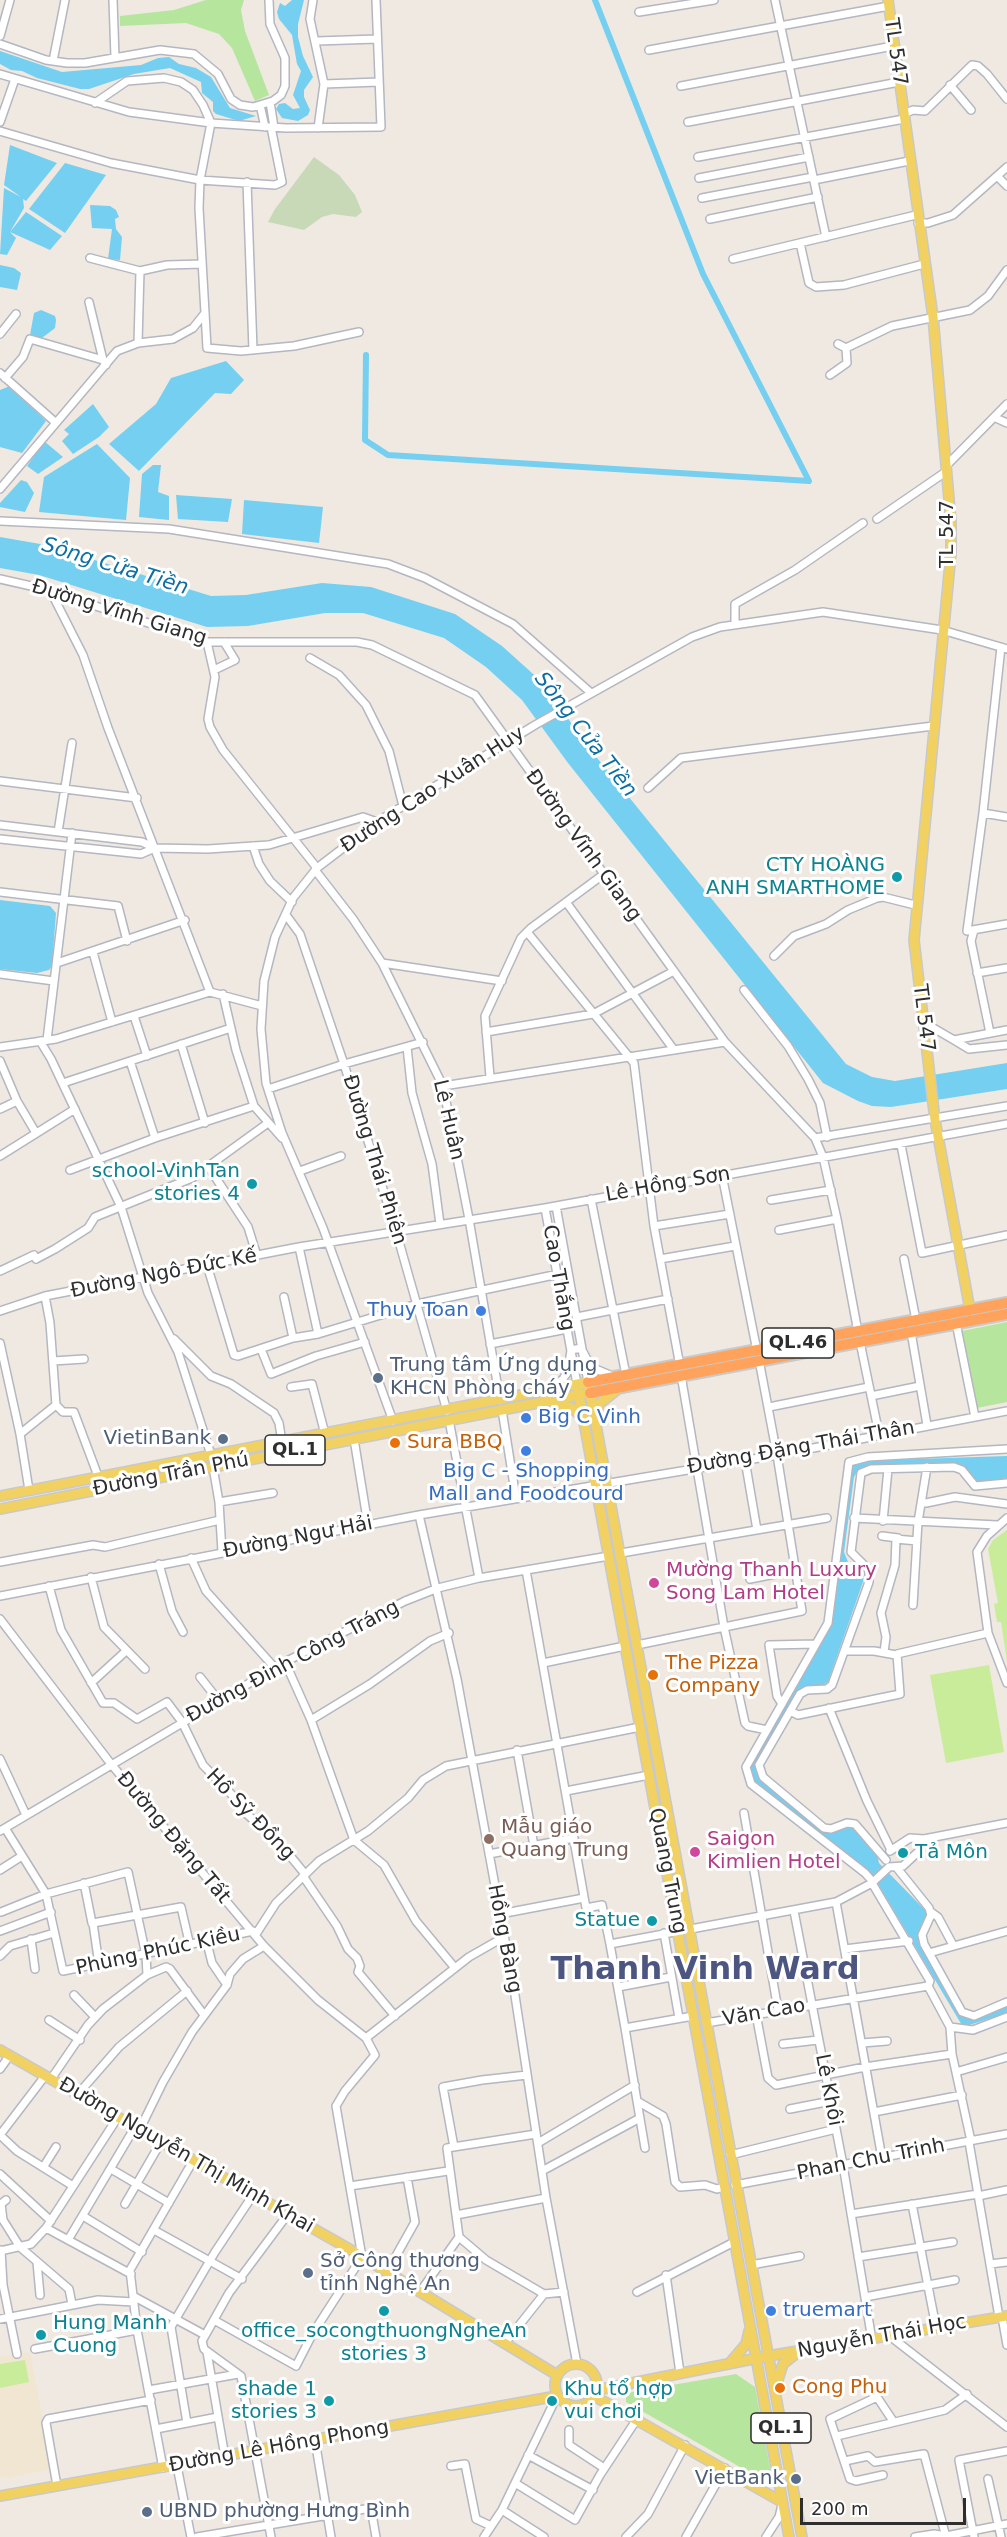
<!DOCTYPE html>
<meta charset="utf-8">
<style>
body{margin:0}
#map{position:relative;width:1007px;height:2537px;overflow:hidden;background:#efe9e1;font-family:"DejaVu Sans",sans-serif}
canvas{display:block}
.scale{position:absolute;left:800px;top:2498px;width:166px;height:27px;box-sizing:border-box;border:3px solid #2e2e2e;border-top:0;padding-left:8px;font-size:18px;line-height:21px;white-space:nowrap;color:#2e2e2e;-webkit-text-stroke:4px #fff;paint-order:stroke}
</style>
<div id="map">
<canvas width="1007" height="2537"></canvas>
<div class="scale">200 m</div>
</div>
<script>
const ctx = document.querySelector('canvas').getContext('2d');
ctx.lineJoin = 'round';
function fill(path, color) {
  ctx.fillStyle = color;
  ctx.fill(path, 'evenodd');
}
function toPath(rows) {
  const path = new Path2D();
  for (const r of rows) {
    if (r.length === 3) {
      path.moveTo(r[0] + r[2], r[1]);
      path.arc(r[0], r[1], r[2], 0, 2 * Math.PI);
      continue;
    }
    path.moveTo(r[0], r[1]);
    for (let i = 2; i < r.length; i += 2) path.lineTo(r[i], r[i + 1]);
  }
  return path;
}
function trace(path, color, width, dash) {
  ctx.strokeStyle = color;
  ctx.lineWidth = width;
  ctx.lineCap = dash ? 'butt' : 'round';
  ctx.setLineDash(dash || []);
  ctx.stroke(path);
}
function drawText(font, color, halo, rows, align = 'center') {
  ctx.font = font + ' "DejaVu Sans",sans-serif';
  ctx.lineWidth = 6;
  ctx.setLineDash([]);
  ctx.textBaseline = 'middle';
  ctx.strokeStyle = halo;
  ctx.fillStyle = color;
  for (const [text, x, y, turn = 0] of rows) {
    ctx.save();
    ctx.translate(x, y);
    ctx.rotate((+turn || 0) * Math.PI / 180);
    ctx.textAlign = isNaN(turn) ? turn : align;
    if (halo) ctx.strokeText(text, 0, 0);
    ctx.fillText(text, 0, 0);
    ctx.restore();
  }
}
fill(toPath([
 [30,2352,52,2469,6,2478,0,2477,0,2357]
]), '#f0e6d1');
fill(toPath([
 [206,0,244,0,241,10,245,31,269,95,255,101,232,48,219,34,186,23,120,26,120,16,174,10],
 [1007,1322,1007,1402,977,1408,962,1331],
 [736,2374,755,2387,771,2473,761,2479,626,2402,626,2393]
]), '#b6e59e');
fill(toPath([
 [314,157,339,175,355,195,362,212,356,217,333,214,322,217,304,230,268,222,275,209]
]), '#c8d9b8');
fill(toPath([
 [1007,1530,1007,1661,1001,1622,997,1622,994,1604,998,1603,988,1549,993,1540],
 [989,1665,1004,1752,946,1763,930,1675],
 [25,2360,29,2382,0,2388,0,2364]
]), '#c9ec9a');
fill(toPath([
 [292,0,304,0,298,24,298,37,303,56,313,77,304,90,304,97,310,110,308,115,298,121,282,118,276,109,279,104,285,103,293,109,300,108,293,95,301,71,297,64,292,35,279,19,277,12,280,3,285,6],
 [0,51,62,72,141,65,158,58,169,57,179,64,196,68,211,77,230,108,256,116,239,121,216,114,213,111,213,102,202,93,201,82,170,68,134,74,89,89,80,89,37,78,22,71,11,70,0,64],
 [10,145,57,163,26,201,23,199,24,208,10,232,26,212,62,236,50,250,10,232,16,238,7,255,0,254,4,188,21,197,4,185],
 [65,163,106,175,65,233,29,209],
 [90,205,110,206,116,210,119,217,115,219,116,229,122,237,120,260,108,259,112,229,92,228],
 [0,265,14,268,21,273,17,290,0,287],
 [41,310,55,316,56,320,55,328,42,338,30,335,34,313],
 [226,361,244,380,231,394,215,393,139,471,109,444,156,404,171,378],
 [10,386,46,421,22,453,0,447,0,390],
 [93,404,109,427,99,437,73,454,62,441,69,434,64,430],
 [44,441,63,457,38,474,27,466],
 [97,444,130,478,126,520,39,512,44,477],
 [153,465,161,465,158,492,169,496,169,520,139,517,142,474],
 [21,480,27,482,34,493,25,512,0,507,0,503],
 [176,495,232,499,228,522,178,519],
 [244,500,323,507,319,543,242,534],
 [0,537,46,545,211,596,246,595,322,583,371,587,455,614,502,646,542,682,589,748,846,1064,872,1077,895,1081,1007,1063,1007,1089,891,1107,872,1106,858,1101,823,1083,568,763,522,700,486,667,444,638,363,613,325,613,248,626,207,627,39,575,0,568],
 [0,900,50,906,56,913,52,966,49,970,37,973,0,969],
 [1007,1456,1007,1478,978,1484,974,1483,963,1467,954,1464,871,1466,858,1471,854,1477,844,1552,848,1562,862,1571,864,1579,828,1682,820,1687,801,1689,793,1699,755,1768,758,1776,822,1830,833,1833,847,1826,855,1829,877,1854,879,1863,926,1911,926,1920,919,1934,921,1945,960,2014,974,2018,1007,2006,1007,2013,963,2027,878,1884,752,1780,749,1765,830,1624,851,1465,856,1461]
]), '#75cff0');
trace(toPath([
 [366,355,365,440,388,455,809,481,703,274,595,0]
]), '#75cff0', 6);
const minor = toPath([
 [113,0,115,57],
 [313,0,310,19,324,84,318,128],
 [775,0,826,237],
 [639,12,714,0],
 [0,36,10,0],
 [317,41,377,39],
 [0,44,46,60,67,63,85,63,160,50,194,54,218,74,231,99,240,105,253,107,273,101,281,95,285,86,285,58,270,24,269,0],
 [649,50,889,6],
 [53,61,65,0],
 [0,74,129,112,211,123,286,128,381,127,376,0],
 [324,84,379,82],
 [950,85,971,110],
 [681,86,893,46],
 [270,102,274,127],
 [95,103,127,81,164,78,181,82,193,90,203,105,211,123,200,180,199,208,207,348,241,351,294,346,359,332],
 [260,105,265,127],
 [904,114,913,110,925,111,972,65,978,66,987,74,1007,99],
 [0,122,15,79],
 [688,122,899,82],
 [0,131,111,163,200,180,275,185,282,182,271,127],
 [698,157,904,119],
 [997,176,1007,186],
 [699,178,809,157],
 [814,180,909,161],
 [247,182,253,350],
 [702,198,813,177],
 [710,219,818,197],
 [918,223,928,223,953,215,1007,167],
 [800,243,809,283,816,287,844,285,924,264],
 [90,258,140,271,167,265,202,264],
 [733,259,916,215],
 [89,302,103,360],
 [0,334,16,314],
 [138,343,140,271],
 [838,344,846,348,892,326,970,310,988,296,1007,270],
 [0,373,55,422],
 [830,375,847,363,846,348],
 [5,378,23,357,30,339,103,360,106,365],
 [996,418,1007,423],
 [947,465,1007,404],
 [0,489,117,351,138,343,173,339,193,328,205,313],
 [877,519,947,471],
 [0,521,169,529,388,564,425,578,513,624,590,692],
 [0,579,40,588,207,642,357,642,372,645,475,695,725,1042,815,1138,823,1157,837,1219,858,1332],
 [51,592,83,655,108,728,210,992],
 [735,624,735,604,795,570,863,523],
 [207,642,215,677,208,719,210,727,223,750,317,868],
 [310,658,339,675,366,705,389,751,403,806],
 [214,670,235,660,224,642],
 [0,781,137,798],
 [648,788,681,758,933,726],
 [983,813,1001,647],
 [1007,817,983,813,967,931,1007,924],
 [0,825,142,842,155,848],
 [58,832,72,743],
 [0,839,141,854,155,848,208,849,269,845,363,817,377,822],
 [253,846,259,864,270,881,292,902],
 [315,870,353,919,382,963,443,1086,469,1219,500,1400],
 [0,892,118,906,127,941],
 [566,902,674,1050],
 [286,915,300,934,344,1064,396,1231,447,1411],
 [974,930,971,941,990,1033],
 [527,932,634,1063,654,1226,680,1366],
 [93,952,112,1022],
 [774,956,794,936,826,924,848,910,877,898,883,897,915,905],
 [57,963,185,920],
 [382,963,502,981],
 [977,973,1007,968],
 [0,974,54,981],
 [744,990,788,1046,808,1079,820,1103,827,1137],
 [223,994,236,1050,254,1106,282,1138],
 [134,1016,147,1056],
 [923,1022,954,1040,1007,1030],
 [486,1032,593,1014,674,971],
 [47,1040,72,833],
 [954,1040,969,1049,1007,1045],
 [40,1041,51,1059,121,1207,148,1293,178,1352,211,1455],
 [181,1044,205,1123],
 [0,1047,56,1039,210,992,262,1006],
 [407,1047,412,1093,432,1164,440,1224],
 [0,1061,17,1101,36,1133],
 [130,1061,155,1138],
 [490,1077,485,1016,521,938,531,928,604,874],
 [63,1083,231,1028],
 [443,1086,725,1042],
 [268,1089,344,1064,423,1042],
 [0,1109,17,1101],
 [815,1138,1007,1106],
 [901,1145,922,1253,1007,1235],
 [0,1156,75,1109],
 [208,1166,248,1227,257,1256],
 [70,1170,155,1138,254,1106],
 [300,1171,341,1156],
 [722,1175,757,1351],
 [591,1199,626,1375],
 [771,1200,831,1190],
 [556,1206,588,1382],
 [545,1208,577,1384],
 [654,1226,730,1214],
 [779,1230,837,1219],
 [660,1259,735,1246],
 [904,1259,916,1320],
 [207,1265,234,1355,238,1356,293,1338,318,1334,299,1247],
 [0,1271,34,1255,36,1259,55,1249,88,1228,95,1217,192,1178,268,1123],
 [45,1296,50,1323,56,1405,63,1412,74,1412,98,1476],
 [284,1297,293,1338],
 [0,1311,45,1296,299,1247,545,1208,1007,1124],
 [577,1317,668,1299],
 [956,1323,975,1417],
 [911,1332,927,1425],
 [318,1334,417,1304,568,1272],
 [174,1339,211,1376,231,1384,274,1413,279,1423,282,1442],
 [860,1342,879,1434],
 [0,1343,20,1434,29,1490],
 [490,1344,567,1329],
 [261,1349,271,1374,316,1356,365,1342],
 [53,1361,84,1359],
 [681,1375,724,1627,745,1723,748,1726,767,1730],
 [291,1387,312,1384,325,1434],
 [551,1388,563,1379,568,1371,571,1350,581,1348,591,1367,610,1375],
 [871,1396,920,1386],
 [769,1407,869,1387],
 [502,1410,516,1498],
 [449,1420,479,1578],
 [393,1421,323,1228,282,1133,266,1083,261,1029,264,981,275,937,293,898,317,868,377,822,535,725,692,637,720,627,823,612,942,630,1007,649],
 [20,1434,56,1405],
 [354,1439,368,1525],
 [745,1460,757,1530],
 [213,1467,219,1502,222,1552],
 [219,1502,273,1493],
 [926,1503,955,1497,1007,1504],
 [419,1515,457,1679,514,1989,546,2198,577,2364],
 [854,1518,997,1525],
 [1007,1518,987,1536,977,1552,988,1633,1007,1683],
 [883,1521,888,1469],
 [882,1536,898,1538],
 [621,1553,827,1518],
 [191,1558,206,1591,275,1668],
 [0,1562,93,1545,105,1547,220,1520],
 [159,1564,172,1611,183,1632],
 [526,1570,586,1908,602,1905,610,1944],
 [91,1577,104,1627,145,1669],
 [750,1579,795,1570],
 [49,1586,61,1630,103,1703,114,1703,137,1719,167,1702,182,1722,203,1765,233,1796,239,1807,282,1846,305,1874],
 [0,1596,419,1515,777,1455,1007,1411],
 [913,1605,918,1522,927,1467],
 [0,1619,111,1764,264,1946,318,2000,366,2038],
 [637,1645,802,1611,777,1455,759,1360],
 [845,1651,874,1651,896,1655],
 [884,1652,886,1637,881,1613,895,1565,896,1539,917,1541],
 [285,1662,311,1720,354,1840,384,1865,416,1921,455,1968],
 [543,1663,625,1646],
 [200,1677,219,1701],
 [91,1683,126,1651],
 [782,1704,777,1696,769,1645,816,1644],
 [829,1708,867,1801,891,1850],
 [790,1711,798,1715,900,1694,897,1654,988,1633],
 [311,1720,370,1684,430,1641,449,1633],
 [517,1750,534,1846],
 [0,1759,26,1815],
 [566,1791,649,1775],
 [744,1813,778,2010],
 [5,1828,46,1894,63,1971,253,1931],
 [0,1831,285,1662,405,1601,438,1588,479,1578,609,1556],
 [890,1851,910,1838,924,1839,1007,1823],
 [489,1854,574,1838],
 [886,1860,855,1824,847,1823,831,1829,824,1828,763,1777,759,1765,800,1694,807,1690,827,1689,832,1685,869,1582,869,1570,851,1552,861,1473,871,1469,954,1467,962,1470,975,1486,1007,1483],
 [897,1868,929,1908,931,1915,922,1935,924,1944,962,2012,974,2016,1007,2002],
 [0,1870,22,1856],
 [303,1876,337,1926,348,1949,357,1958,360,1966,358,1972,395,2016],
 [873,1882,865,1873,751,1784,746,1767,828,1623,849,1462,868,1457,1007,1449],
 [84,1883,92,1923],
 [872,1883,930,1981,928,1986,950,2027,952,2054,971,2141],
 [836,1902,882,2158],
 [794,1911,843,2165,872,2340],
 [1,1912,46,1894,128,1872,146,1955,147,1975],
 [931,1912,938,1917,953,1945],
 [500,1914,584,1898],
 [0,1931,51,1912],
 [664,1933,679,2018],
 [256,1934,276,1903,319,1861,368,1831,408,1798,423,1780,446,1766,640,1727],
 [31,1939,35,1969],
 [207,1943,212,1963,227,1985],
 [845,1949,909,1941],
 [929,1953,1007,1931],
 [0,1956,10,1946,54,1933],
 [99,1965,93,1923,181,1907,190,1946],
 [618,1987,671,1977],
 [74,1995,95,2017],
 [756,2014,768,2078,776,2085,865,2067,952,2054],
 [693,2016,625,2028,637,2101,663,2116,666,2124,675,2182,680,2187,705,2185,717,2189,724,2187],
 [49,2020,80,2040],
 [706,2023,928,1986],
 [950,2027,973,2030,1007,2017],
 [625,2028,610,1944,836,1902,872,1883,889,1867,903,1866,919,1851,924,1839],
 [862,2043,887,2041],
 [783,2044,818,2040],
 [0,2069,10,2055],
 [956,2072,1007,2057],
 [51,2079,88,2025,103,2009,147,1975,166,1967,170,1969,204,2015],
 [78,2094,119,2047,187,1991],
 [637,2101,645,2148],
 [790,2109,831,2101],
 [874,2112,962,2095],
 [140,2129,163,2082,192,2032,227,1985,230,1974,243,1959,264,1946],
 [0,2135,17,2151,73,2186],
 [0,2135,45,2076],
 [969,2142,999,2317],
 [538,2143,635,2085],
 [454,2147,443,2087,482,2080,527,2075],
 [730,2155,836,2129],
 [44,2166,56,2147],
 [111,2169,169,2203],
 [542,2171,640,2118],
 [0,2174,51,2221],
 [735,2185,1007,2134],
 [350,2186,448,2171],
 [978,2196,1007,2190],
 [6,2200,1,2204,3,2220,20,2247,69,2289,72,2304],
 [125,2204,161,2142],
 [912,2204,936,2327],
 [851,2214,978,2194],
 [456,2215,546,2198],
 [83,2216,142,2252],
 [46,2228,131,2274],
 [154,2230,242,2279],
 [459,2237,486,2260,544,2294],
 [68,2240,135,2127],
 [1,2250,3,2285,17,2354],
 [0,2251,31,2244,46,2228,118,2117],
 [858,2257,953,2242],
 [37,2262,40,2295],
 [990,2264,1007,2262],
 [751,2265,800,2256],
 [387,2272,415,2222,407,2177],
 [666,2275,680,2373],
 [420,2292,459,2237,447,2148,536,2134],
 [637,2292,734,2242],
 [133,2296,205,2335],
 [865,2297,955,2280],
 [1002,2317,1007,2345],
 [0,2319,98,2300,134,2302],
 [214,2320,296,2366,313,2333,362,2257,336,2106,345,2091,375,2055,366,2038,469,1957,504,1937],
 [891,2337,1007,2427],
 [505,2343,544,2294,564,2292],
 [35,2349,137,2330],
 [207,2352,225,2457],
 [149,2390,238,2374],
 [187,2423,171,2327,215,2252,253,2195],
 [156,2429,218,2417],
 [569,2430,569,2445,604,2468],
 [837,2436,945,2410,967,2394],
 [315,2440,331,2537],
 [528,2455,593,2490],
 [845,2461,868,2456,875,2462,924,2454,946,2537],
 [177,2466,191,2537],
 [451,2466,465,2464,476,2519,491,2526],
 [163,2468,137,2330,130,2270,193,2161],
 [883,2475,856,2481,850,2479,830,2419,877,2397,893,2421],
 [988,2479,1001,2537],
 [515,2483,575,2520,600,2475,637,2419],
 [57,2486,46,2423,48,2419,151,2400],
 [502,2510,544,2537],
 [197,2537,371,2508,376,2537],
 [271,2537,241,2376,204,2349,202,2341,229,2293,288,2214],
 [484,2537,502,2510,557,2396],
 [626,2537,648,2514,685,2445],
 [686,2537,725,2468],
 [766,2537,779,2517,782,2505],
 [915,2537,934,2534,946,2536,1007,2524],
 [974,2537,959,2460,1007,2451]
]);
const major = toPath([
 [888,0,933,317,951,522,951,553,914,940,935,1120,970,1310],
 [577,1384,789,2537],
 [553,1402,572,1408,582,1417],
 [596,1416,599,1404,618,1389],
 [0,1496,588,1382,802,2537],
 [0,1509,583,1394],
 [0,2050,351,2250,557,2375],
 [576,2385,21],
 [729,2364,746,2344,749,2331],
 [776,2386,783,2364,798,2352],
 [597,2390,768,2356,1007,2316],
 [594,2396,782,2502],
 [0,2496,557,2396]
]);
const highway = toPath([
 [588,1382,1007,1303],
 [590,1393,1007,1314]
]);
trace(minor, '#b4b7c1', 10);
trace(major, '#c9c9c9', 12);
trace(highway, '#c9c9c9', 14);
trace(minor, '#fff', 7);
trace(major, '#f2d163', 9);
trace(highway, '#ffa35c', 10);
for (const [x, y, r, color] of [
 [897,877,6,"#0f9aa8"],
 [252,1184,6,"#0f9aa8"],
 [481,1311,6,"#3f7fe0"],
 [378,1378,6,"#5c6f8a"],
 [526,1418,6,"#3f7fe0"],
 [223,1439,6,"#5c6f8a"],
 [395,1443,6,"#e8710a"],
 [526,1451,6,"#3f7fe0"],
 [654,1583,6,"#d1479c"],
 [653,1675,6,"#e8710a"],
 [489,1839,6,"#8d6e63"],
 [695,1852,6,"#d1479c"],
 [903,1853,6,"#0f9aa8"],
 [652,1921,6,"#0f9aa8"],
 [308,2273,6,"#5c6f8a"],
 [384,2311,6,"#0f9aa8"],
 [771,2311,6,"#3f7fe0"],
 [41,2335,6,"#0f9aa8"],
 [780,2388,6,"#e8710a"],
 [329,2401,6,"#0f9aa8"],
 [552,2401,6,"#0f9aa8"],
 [796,2479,6,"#5c6f8a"],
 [147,2512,6,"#5c6f8a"]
]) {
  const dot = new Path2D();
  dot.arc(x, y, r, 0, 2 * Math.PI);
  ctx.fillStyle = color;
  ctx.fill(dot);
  trace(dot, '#fff', 2);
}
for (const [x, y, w] of [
 [798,1343,72],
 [295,1450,60],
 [781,2428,60]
]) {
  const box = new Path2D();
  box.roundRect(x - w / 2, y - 15, w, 30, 4.5);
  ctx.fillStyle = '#fff';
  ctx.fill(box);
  trace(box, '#2e2e2e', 1.5);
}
drawText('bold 18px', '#2e2e2e', null, [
 ["QL.46",798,1343],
 ["QL.1",295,1450],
 ["QL.1",781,2428]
]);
drawText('20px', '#2e2e2e', '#fff', [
 ["TL 547",895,52,82],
 ["TL 547",948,534,-90],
 ["Đường Vĩnh Giang",119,613,17],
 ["Đường Cao Xuân Huy",433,790,-33],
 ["Đường Vĩnh Giang",583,846,54],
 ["TL 547",923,1018,83],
 ["Lê Huân",448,1120,77],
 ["Đường Thái Phiên",374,1160,73],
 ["Lê Hồng Sơn",668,1185,-10],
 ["Đường Ngô Đức Kế",164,1274,-11],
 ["Cao Thắng",558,1278,80],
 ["Đường Đặng Thái Thân",801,1448,-10],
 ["Đường Trần Phú",171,1475,-11],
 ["Đường Ngư Hải",298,1538,-11],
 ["Đường Đinh Công Tráng",293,1662,-28],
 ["Hồ Sỹ Đồng",250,1815,46],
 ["Đường Đặng Tất",173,1838,50],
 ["Quang Trung",667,1871,79],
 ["Hồng Bàng",504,1939,79],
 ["Phùng Phúc Kiều",158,1952,-12],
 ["Văn Cao",764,2013,-10],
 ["Lê Khôi",828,2090,79],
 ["Đường Nguyễn Thị Minh Khai",186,2156,30],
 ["Phan Chu Trinh",871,2160,-11],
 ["Nguyễn Thái Học",882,2337,-10],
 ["Đường Lê Hồng Phong",279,2447,-10]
]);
drawText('20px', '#0d838f', '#fff', [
 ["CTY HOÀNG",885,866],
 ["ANH SMARTHOME",885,889],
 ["school-VinhTan",240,1172],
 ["stories 4",240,1195],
 ["Tả Môn",915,1853,"left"],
 ["Statue",640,1921],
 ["Hung Manh",53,2324,"left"],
 ["Cuong",53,2347,"left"],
 ["office_socongthuongNgheAn",384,2332,"center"],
 ["stories 3",384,2355,"center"],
 ["shade 1",317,2390],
 ["stories 3",317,2413],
 ["Khu tổ hợp",564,2390,"left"],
 ["vui chơi",564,2413,"left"]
], 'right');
drawText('20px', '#366cbe', '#fff', [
 ["Thuy Toan",469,1311,"right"],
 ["Big C Vinh",538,1418],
 ["Big C - Shopping",526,1472,"center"],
 ["Mall and Foodcourd",526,1495,"center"],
 ["truemart",783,2311]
], 'left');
drawText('20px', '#4e5e75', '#fff', [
 ["Trung tâm Ứng dụng",390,1366],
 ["KHCN Phòng cháy",390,1389],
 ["VietinBank",211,1439,"right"],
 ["Sở Công thương",320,2262],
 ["tỉnh Nghệ An",320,2285],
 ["VietBank",784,2479,"right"],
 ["UBND phường Hưng Bình",159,2512]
], 'left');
drawText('20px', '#c56008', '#fff', [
 ["Sura BBQ",407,1443],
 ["The Pizza",665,1664],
 ["Company",665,1687],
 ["Cong Phu",792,2388]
], 'left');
drawText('20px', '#b23c85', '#fff', [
 ["Mường Thanh Luxury",666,1571],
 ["Song Lam Hotel",666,1594],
 ["Saigon",707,1840],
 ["Kimlien Hotel",707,1863]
], 'left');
drawText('20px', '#785e54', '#fff', [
 ["Mẫu giáo",501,1828],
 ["Quang Trung",501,1851]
], 'left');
drawText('italic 21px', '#0d6fa3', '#fff', [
 ["Sông Cửa Tiền",115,567,17],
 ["Sông Cửa Tiền",585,735,52]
]);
drawText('bold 32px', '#4d5680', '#fff', [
 ["Thanh Vinh Ward",705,1971]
]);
</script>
